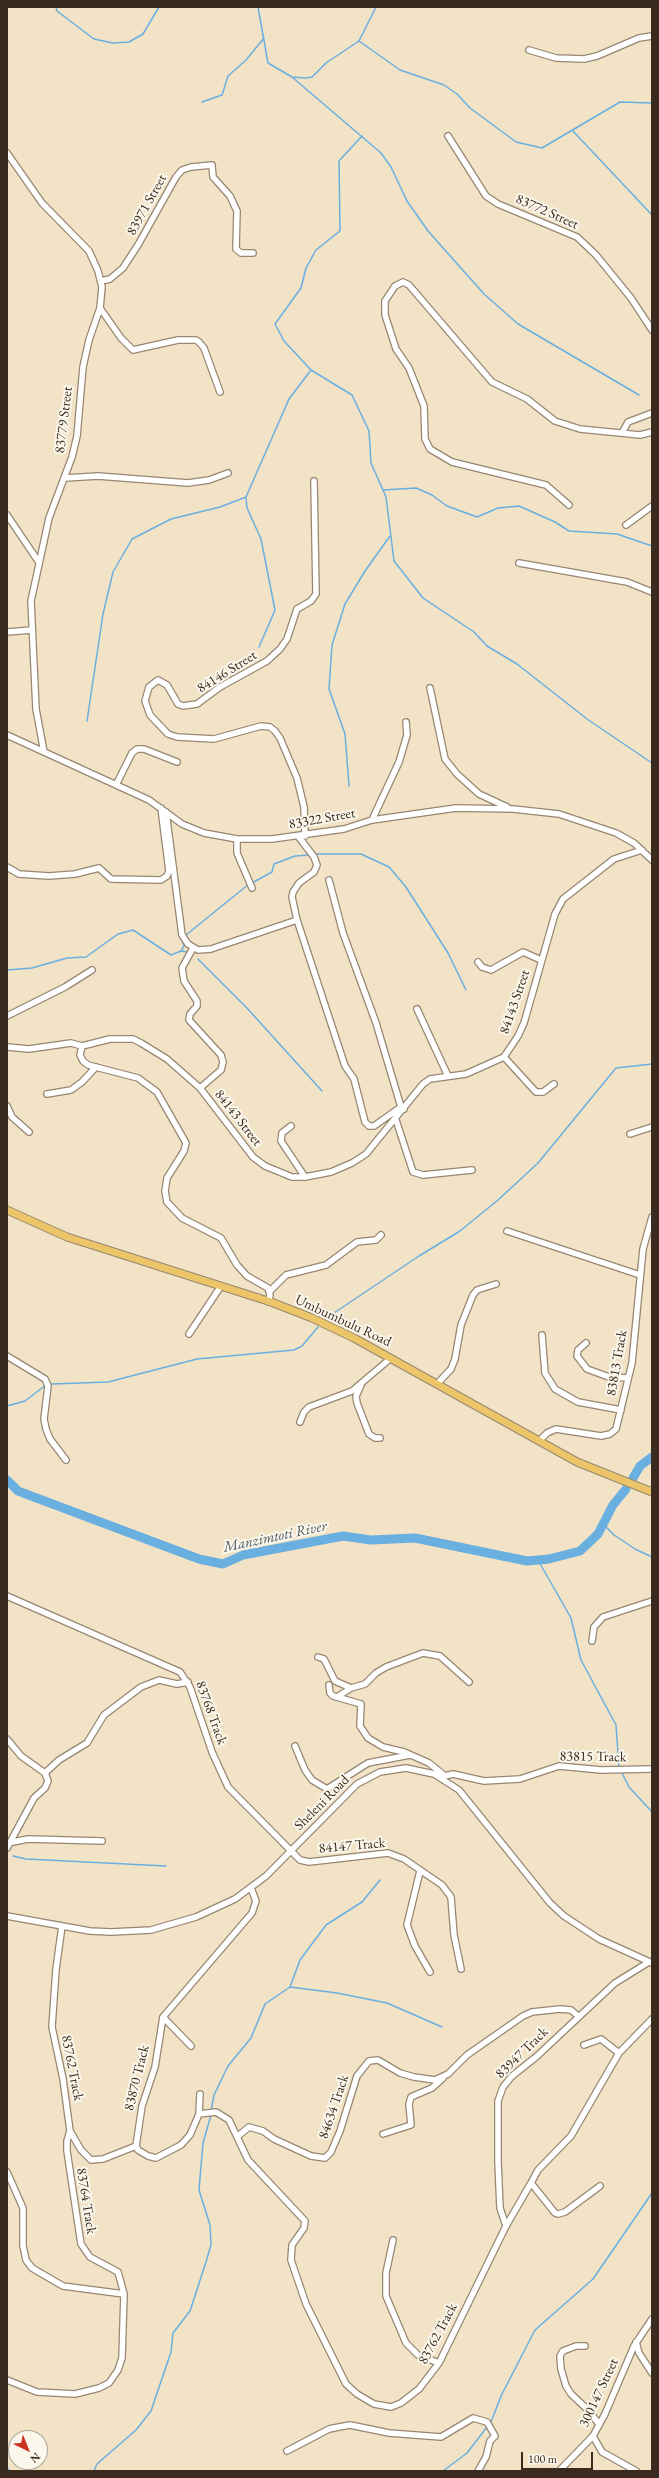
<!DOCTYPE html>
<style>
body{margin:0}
#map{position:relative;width:659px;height:2478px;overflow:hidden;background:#f2e2c6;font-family:"EB Garamond",serif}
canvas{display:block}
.frame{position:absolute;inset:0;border:8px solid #3b2a1e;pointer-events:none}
.north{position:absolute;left:8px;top:2430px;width:40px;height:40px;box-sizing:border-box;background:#fbf7ec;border:1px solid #aea59a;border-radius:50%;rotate:137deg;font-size:11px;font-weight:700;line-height:16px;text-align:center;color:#3b2a1e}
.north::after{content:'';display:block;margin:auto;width:14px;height:18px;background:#c8321e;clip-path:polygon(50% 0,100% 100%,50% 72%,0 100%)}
.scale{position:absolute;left:521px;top:2452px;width:72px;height:18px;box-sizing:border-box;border:2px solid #3b2a1e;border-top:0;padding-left:5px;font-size:12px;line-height:14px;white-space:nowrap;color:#3b2a1e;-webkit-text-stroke:3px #fbf7ec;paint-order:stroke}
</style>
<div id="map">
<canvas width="659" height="2478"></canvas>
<div class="frame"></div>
<div class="north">N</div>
<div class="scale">100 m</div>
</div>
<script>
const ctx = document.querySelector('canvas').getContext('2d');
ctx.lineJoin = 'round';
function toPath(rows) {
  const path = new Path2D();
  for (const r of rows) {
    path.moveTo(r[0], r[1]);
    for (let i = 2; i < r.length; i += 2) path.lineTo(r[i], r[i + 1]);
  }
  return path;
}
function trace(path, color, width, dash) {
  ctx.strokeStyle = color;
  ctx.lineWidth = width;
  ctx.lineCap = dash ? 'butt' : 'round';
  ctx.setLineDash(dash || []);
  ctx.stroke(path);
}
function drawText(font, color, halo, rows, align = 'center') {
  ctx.font = font + ' "EB Garamond",serif';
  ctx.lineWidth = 4;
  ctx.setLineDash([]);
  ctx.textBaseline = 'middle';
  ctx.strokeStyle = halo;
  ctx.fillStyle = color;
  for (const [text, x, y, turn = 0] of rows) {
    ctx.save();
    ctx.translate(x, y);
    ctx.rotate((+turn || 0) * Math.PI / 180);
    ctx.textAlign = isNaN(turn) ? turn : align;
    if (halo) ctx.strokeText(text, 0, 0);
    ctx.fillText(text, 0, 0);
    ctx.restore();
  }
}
trace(toPath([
 [56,7,57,11,94,39,113,43,129,42,143,34,159,7],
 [258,7,268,63,292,77,306,78,312,77,326,63,359,41,376,7],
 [359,41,400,70,444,85,457,94,470,108,516,142,542,148,620,102,652,103],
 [292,77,381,153,391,167,407,201,428,231,484,294,518,324,639,395],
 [202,102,222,95,228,76,246,60,264,38],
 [572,130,652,215],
 [362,136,339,161,340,231,316,250,306,268,301,288,275,324,284,341,311,370,352,395,369,431,371,463,386,497,394,561,423,598,474,632,487,646,517,664,587,719,652,763],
 [383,490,416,488,432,495,447,506,477,517,498,508,519,506,555,522,569,531,617,534,652,546],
 [246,498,247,508,261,539,275,610,259,647],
 [87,721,103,614,113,572,132,539,171,519,220,507,246,497,289,399,311,370],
 [349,786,345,734,329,689,332,645,345,604,365,571,390,536],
 [316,854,361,854,389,867,406,887,448,953,466,990],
 [252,883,272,872,274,864,295,856,311,855],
 [186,935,249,884],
 [181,951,187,952],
 [198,959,246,1007,322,1091],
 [7,970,32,968,67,958,86,957,118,934,133,930,171,955,181,951,184,946,182,939],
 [331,1315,419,1256,460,1231,498,1200,538,1163,616,1068,652,1064],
 [52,1384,108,1382,197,1359,294,1350,302,1346,318,1327],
 [7,1406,25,1401,46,1385],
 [604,1525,614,1535,635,1549,652,1557],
 [538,1560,571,1618,581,1660,616,1725,619,1768],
 [621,1771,629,1787,652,1812],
 [13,1856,26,1859,166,1866],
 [290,1987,300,1960,326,1925,362,1902,380,1880],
 [211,2111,214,2095,228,2066,251,2038,265,2004,290,1987,337,1993,387,2003,442,2027],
 [491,2422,501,2396,535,2330,593,2279,652,2193],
 [7,2468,10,2471],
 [94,2471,97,2464,136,2430,151,2411,171,2352,173,2333,190,2311,206,2262,211,2245,210,2225,199,2190,203,2143,211,2115],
 [443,2471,467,2453,487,2427]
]), '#69afe0', 1.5);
trace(toPath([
 [633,1478,640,1466,652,1457],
 [7,1480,18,1491,199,1559,223,1564,243,1555,343,1536,371,1540,415,1538,527,1561,549,1559,580,1551,598,1534,613,1505,626,1489]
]), '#69afe0', 9);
const minor = toPath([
 [529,50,556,58,584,59,597,56,639,38,652,36],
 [448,136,486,196,498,204,577,237,596,255,631,298,652,330],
 [7,153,42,203,89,251,98,271,102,287,100,308,89,340,83,367,77,436,72,457,49,518,31,601,36,709,44,752],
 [101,281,110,279,123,268,138,245,176,177,182,170,191,167,212,165,213,177,230,196,237,211,236,249,241,253,253,253],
 [100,308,121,338,133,350,178,340,196,340,199,342,204,348,220,392],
 [622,433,628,422,652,413],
 [65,478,98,476,188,483,209,480,228,473],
 [569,505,546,485,452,462,430,449,425,439,424,406,409,368,396,349,385,315,385,301,395,286,403,282,409,285,492,382,527,399,555,421,580,429,640,435,652,432],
 [7,515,38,561],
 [626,525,652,506],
 [519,563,627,582,652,592],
 [7,632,32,630],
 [430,688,445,759,457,774,479,794,507,807],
 [7,735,149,800,182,824,204,833,237,839,272,839,344,829,372,820,456,808,513,809,559,814,616,833,634,843,652,860],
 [116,785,132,753,137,749,144,749,177,762],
 [166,812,182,935,188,944,198,950,211,949,297,920],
 [372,820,399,762,407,735,406,722],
 [298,836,314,857,317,865,314,872,299,883,293,892,292,897,297,920,345,1066,354,1079,365,1122,369,1126,374,1126,401,1107,404,1109],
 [305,836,304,807,297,778,280,738,275,731,270,727,261,726,214,739,177,737,168,734,150,715,145,701,149,687,158,680,167,685,178,704,183,706,197,704,220,687,267,661,280,649,287,639,297,609,311,601,316,594,314,481],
 [237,839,237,853,252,888],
 [7,867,19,874,49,876,75,874,99,868,111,879,161,880,167,876,169,871,161,808],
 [329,880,343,933,376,1023,401,1107],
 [193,948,182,968,184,981,197,1001,197,1006,190,1014,189,1020,221,1055,223,1062,221,1070,200,1088],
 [478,962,482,967,491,970,523,952,541,960],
 [417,1009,448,1076],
 [7,1016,65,987,92,970],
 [7,1047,29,1049,71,1043,82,1046],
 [504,1057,536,1092,543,1092,554,1084],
 [47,1094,71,1090,82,1082,96,1067],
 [7,1106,12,1117,29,1132],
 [396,1120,413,1172,423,1175,472,1170],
 [291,1126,282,1133,281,1141,305,1177],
 [630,1134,652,1127],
 [507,1231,640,1275],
 [270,1291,286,1275,326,1265,357,1242,376,1240,381,1235],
 [269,1302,270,1294,268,1288,247,1276,237,1265,221,1238,182,1218,167,1202,165,1191,167,1178,184,1151,186,1143,157,1092,138,1078,88,1065,83,1061,80,1055,82,1046,110,1039,133,1039,141,1043,167,1059,200,1088,253,1157,265,1166,292,1177,305,1177,331,1172,352,1163,366,1154,423,1084,430,1079,466,1074,504,1057,518,1036,524,1023,555,914,563,899,614,859,642,850],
 [189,1334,221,1286],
 [542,1335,545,1373,555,1389,578,1402,621,1410],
 [586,1343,578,1350,577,1356,587,1369,609,1377,628,1378],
 [7,1356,45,1379,48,1386,44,1419,46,1429,50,1439,66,1460],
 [437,1384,451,1369,455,1359,461,1325,473,1295,477,1290,496,1284],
 [361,1385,356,1396,357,1403,369,1434,375,1438,380,1438],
 [300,1422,304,1412,309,1407,352,1391,391,1358],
 [539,1441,547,1433,556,1429,601,1436,610,1434,616,1429,632,1363,643,1249,652,1217],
 [7,1596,180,1672,190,1687,212,1752,228,1787,300,1860,309,1862,388,1853,404,1859,442,1885,451,1897,454,1935,461,1969],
 [592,1641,594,1627,603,1617,652,1601],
 [318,1657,324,1659,335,1681,351,1688,365,1684,376,1673,386,1667,423,1653,440,1656,469,1682],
 [329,1685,330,1693,333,1696,361,1704,360,1726,368,1738,383,1747,404,1752,429,1763,445,1776],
 [337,1697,351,1688],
 [7,1739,21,1756,45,1773,48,1781,45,1788,34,1798,7,1848],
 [295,1746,305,1770,312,1780,327,1789,368,1763,410,1755],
 [45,1773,59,1760,87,1743,104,1715,141,1687,159,1680,177,1684,188,1682],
 [441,1777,453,1774,484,1781,520,1779,559,1766,601,1770,652,1769],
 [8,1843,28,1839,102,1841],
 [420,1871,407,1925,415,1946,430,1972],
 [7,1916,90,1931,111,1932,151,1930,196,1917,235,1899,266,1876,357,1784,380,1772,406,1768,434,1774,459,1790,550,1903,564,1916,599,1939,652,1963],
 [62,1926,56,1969,52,2027,63,2079,70,2131,81,2150,91,2160,103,2159,136,2146],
 [163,2017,191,2046],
 [584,2045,601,2039,619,2053],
 [200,2094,199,2114,190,2135,181,2145,156,2158,148,2156,138,2150,136,2146,142,2106,155,2067,163,2017,252,1913,256,1901,251,1888],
 [199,2114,216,2112,229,2120,248,2160,305,2221,304,2228,292,2245,291,2260,306,2304,346,2384,357,2394,374,2404,391,2407,401,2403,419,2389,439,2363,506,2226,531,2183,538,2170,571,2136,619,2053,652,2019],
 [383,2134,411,2125,409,2104,411,2097,432,2088,443,2078],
 [238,2136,249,2127,263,2131,274,2139,311,2156,325,2158,331,2152,340,2131,357,2076,369,2061,378,2060,400,2073,414,2077,435,2080,448,2074,467,2055,523,2016,532,2012,560,2009,571,2010,578,2016],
 [7,2172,23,2208,23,2246,26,2260,32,2268,63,2286,124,2294],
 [531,2183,555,2213,558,2214,565,2212,600,2186],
 [506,2226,500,2208,498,2162,498,2101,503,2087,512,2076,536,2057,615,1983,649,1962],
 [393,2240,386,2273,386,2296,406,2343,418,2355,439,2363],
 [636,2342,639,2353,652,2373],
 [585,2346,576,2346,563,2351,560,2356,561,2369,566,2386,571,2394,588,2410,599,2424],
 [7,2380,37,2392,75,2394,99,2388,109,2383,118,2370,122,2358,124,2294,118,2272,90,2257,81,2244,67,2151,67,2141,70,2131],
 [593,2436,602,2452,636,2471],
 [287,2451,329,2429,339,2427,350,2425,389,2433,441,2437,473,2418,487,2422,495,2436,490,2441,486,2457,478,2471],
 [559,2471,593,2436,605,2414,634,2346,652,2319]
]);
const major = toPath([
 [7,1210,67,1237,271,1302,312,1318,354,1338,577,1462,652,1492]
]);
trace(minor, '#968672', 8);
trace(major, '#968672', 9);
trace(minor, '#fff', 5.5);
trace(major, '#edc569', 7);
drawText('14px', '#3b2a1e', '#fbf7ec', [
 ["83971 Street",147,205,-61],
 ["83772 Street",547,212,24],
 ["83779 Street",64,420,-83],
 ["84146 Street",227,672,-32],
 ["83322 Street",322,819,-10],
 ["84143 Street",515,1002,-71],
 ["84143 Street",238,1118,52],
 ["Umbumbulu Road",343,1321,25],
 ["83813 Track",617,1363,-80],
 ["83768 Track",211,1713,70],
 ["83815 Track",593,1757,1],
 ["Sheleni Road",322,1803,-45],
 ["84147 Track",352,1846,-5],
 ["83947 Track",522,2053,-44],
 ["83762 Track",72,2068,79],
 ["83870 Track",137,2078,-76],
 ["84634 Track",334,2107,-71],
 ["83764 Track",86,2201,81],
 ["83762 Track",438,2334,-62],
 ["300147 Street",599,2393,-65]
]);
drawText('italic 15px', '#4b5962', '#fbf7ec', [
 ["Manzimtoti River",275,1537,-12]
]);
</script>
